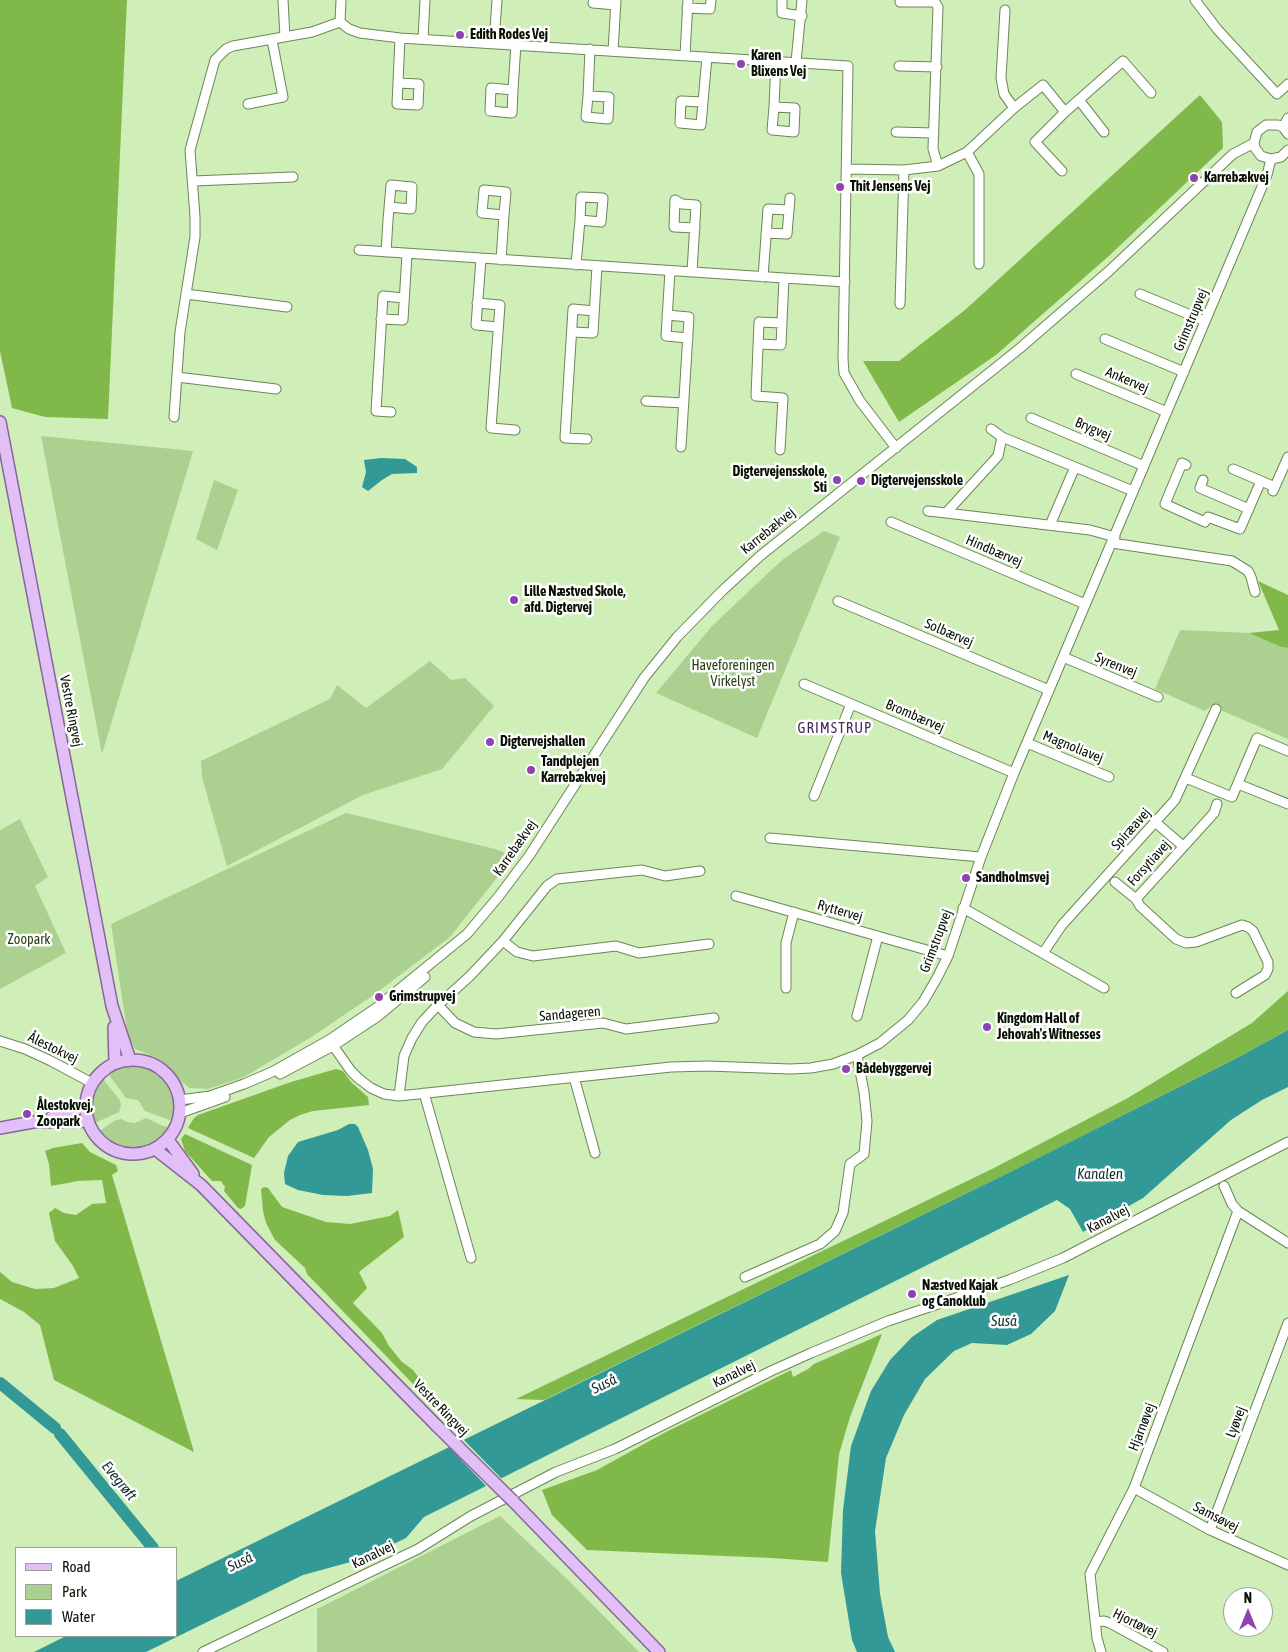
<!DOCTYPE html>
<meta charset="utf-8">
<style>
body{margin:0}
#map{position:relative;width:1288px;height:1652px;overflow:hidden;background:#cfeeb8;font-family:"Asap Condensed",sans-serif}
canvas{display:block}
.legend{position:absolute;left:15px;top:1547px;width:162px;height:90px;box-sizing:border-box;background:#fff;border:1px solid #9c9f99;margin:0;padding:6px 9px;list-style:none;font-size:15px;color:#071001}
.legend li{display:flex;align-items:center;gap:10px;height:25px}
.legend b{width:25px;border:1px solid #9c9f99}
.north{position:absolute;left:1223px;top:1587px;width:50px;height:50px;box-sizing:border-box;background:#fff;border:1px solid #9c9f99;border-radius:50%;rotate:0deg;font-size:14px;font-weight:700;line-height:20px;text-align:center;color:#071001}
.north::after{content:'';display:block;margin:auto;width:18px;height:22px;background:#8e43b5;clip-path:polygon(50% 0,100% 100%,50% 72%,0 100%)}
</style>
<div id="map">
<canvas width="1288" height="1652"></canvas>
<ul class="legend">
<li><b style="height:6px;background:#e2bff6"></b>Road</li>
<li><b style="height:14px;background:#acd090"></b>Park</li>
<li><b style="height:14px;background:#329996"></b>Water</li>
</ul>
<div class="north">N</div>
</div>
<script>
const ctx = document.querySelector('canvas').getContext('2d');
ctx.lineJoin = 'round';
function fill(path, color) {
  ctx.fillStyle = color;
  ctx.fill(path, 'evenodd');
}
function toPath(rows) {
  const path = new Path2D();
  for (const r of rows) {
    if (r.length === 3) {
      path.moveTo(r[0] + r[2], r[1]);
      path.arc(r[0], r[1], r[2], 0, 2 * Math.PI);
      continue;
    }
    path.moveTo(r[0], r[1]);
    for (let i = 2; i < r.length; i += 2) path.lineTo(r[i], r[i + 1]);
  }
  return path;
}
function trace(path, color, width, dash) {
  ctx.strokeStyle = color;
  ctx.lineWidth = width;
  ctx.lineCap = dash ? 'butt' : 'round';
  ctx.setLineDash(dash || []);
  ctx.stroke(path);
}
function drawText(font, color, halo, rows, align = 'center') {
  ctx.font = font + ' "Asap Condensed",sans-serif';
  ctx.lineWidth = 5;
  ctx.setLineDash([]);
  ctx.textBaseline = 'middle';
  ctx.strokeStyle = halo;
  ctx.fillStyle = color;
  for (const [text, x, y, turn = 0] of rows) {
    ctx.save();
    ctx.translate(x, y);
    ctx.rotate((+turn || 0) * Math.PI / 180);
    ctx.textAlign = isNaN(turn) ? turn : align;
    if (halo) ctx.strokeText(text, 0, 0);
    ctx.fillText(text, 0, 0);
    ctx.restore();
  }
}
fill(toPath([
 [41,436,193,451,102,754],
 [214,480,238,490,217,550,196,539],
 [824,531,840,537,757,738,656,693,712,626,782,560],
 [1180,630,1249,633,1281,647,1288,648,1288,739,1211,706,1205,711,1155,689],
 [430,661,451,680,465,678,494,706,442,769,363,795,227,866,202,777,201,761,330,699,337,685,366,708],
 [346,813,495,849,514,856,450,937,375,994,313,1036,244,1077,208,1089,189,1088,155,1057,135,1049,128,1037,111,924],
 [20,819,48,877,35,886,66,953,0,989,0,830],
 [128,1066,149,1069,165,1081,174,1100,172,1121,145,1111,138,1100,126,1098,109,1075,116,1069],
 [103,1079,120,1100,121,1106,119,1112,95,1123,92,1113,92,1100,97,1087],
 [146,1118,163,1126,169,1127,160,1138,142,1147,128,1148,115,1144,100,1131,114,1121,121,1119,127,1122,135,1123],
 [500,1516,568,1580,639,1652,317,1652,317,1609]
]), '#acd090');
fill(toPath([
 [0,0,127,0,108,419,45,417,12,408,0,351],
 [1200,95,1222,122,1223,148,1110,255,996,355,899,422,863,361,899,361,965,310],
 [1258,581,1288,595,1288,648,1281,647,1249,633,1279,630],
 [1288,991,1288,1030,1237,1058,1004,1175,544,1400,516,1399,994,1168,1126,1099,1252,1023],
 [336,1069,343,1071,352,1083,368,1097,369,1105,313,1111,300,1115,290,1120,269,1137,254,1158,188,1128,194,1118,198,1115,291,1082],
 [185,1134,252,1165,245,1206,241,1209,238,1208,224,1191,225,1187,221,1181,212,1181,185,1151,181,1139],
 [82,1143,90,1152,116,1165,118,1171,112,1175,194,1452,54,1380,40,1325,24,1312,0,1299,0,1272,12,1282,35,1289,54,1288,79,1278,73,1266,55,1241,49,1213,55,1208,64,1213,76,1215,92,1204,106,1203,102,1180,78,1181,51,1186,49,1164,45,1151,53,1148],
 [264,1187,268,1188,282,1207,326,1222,350,1224,390,1216,398,1210,404,1237,359,1272,367,1288,353,1303,382,1333,389,1346,402,1362,413,1370,419,1378,418,1383,415,1386,307,1274,305,1268,275,1240,266,1223,263,1211,261,1189],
 [882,1334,850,1417,839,1454,828,1562,772,1558,587,1550,552,1515,542,1490,597,1470,662,1434,791,1370,793,1377,808,1369,814,1364]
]), '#80b94a');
fill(toPath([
 [381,458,405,459,417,467,417,473,392,474,382,480,368,491,362,487,366,472,364,460],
 [1288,1030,1288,1087,1262,1100,1231,1120,1143,1198,1083,1232,1070,1209,1057,1200,424,1517,406,1538,365,1558,303,1575,146,1652,34,1652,66,1636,176,1636,176,1581,1004,1175,1237,1058],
 [349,1124,355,1124,358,1127,368,1150,373,1169,372,1193,347,1196,323,1195,298,1190,285,1184,284,1173,288,1156,298,1142,338,1130],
 [1069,1275,1055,1311,1031,1334,1007,1345,972,1343,954,1351,925,1379,904,1415,886,1458,875,1531,880,1594,888,1637,895,1652,857,1652,852,1640,841,1573,843,1510,851,1446,871,1391,890,1360,912,1337,937,1320]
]), '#329996');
fill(toPath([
 [462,1438,503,1480,488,1488,447,1445]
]), '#cfeeb8');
trace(toPath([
 [0,1383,55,1428],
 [60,1434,153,1548]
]), '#329996', 12);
const minor = toPath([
 [283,0,285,37],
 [341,0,340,22,349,29,360,33,400,38,848,66,843,359,844,373,860,401,896,448],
 [594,0,593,3,616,5],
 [782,0,782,13,802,16],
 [1195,0,1217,29,1277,94,1288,84],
 [900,2,935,2,938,7,933,149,938,166],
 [687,8,710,9,711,0],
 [1005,10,1001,78,1004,94,1014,108],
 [423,39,425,0],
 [494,43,497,0],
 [613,51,616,0],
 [685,55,688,0],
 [796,62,802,0],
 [899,66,937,67],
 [398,83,397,104,418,105,419,84,398,83,400,38],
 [513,90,512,113,490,111,491,88,513,90,516,44],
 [588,96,586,117,608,119,609,97,588,96,590,49],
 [1079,100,1104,132],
 [703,102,701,125,680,123,681,101,703,102,707,57],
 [248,104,283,97,272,40],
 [774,107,772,130,794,132,795,108,774,107,776,61],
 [1283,127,1288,118],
 [896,132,934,133],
 [1288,134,1283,127,1278,125,1266,125,1257,132,1254,143,1255,148,1261,156,1271,159,1281,157,1288,150],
 [967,152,979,174,979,264],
 [847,169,904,170,938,166,967,152,1014,108,1043,85,1065,112,1123,61,1151,93],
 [1062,171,1035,142,1065,112],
 [193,181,293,177],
 [766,233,787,234,790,198],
 [359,250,845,282],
 [386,252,388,220,391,185,412,187,411,209,389,207],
 [481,259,476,325,498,327],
 [501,260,504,215,506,192,484,190,482,213,504,215],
 [576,265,580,220,601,222,603,198,581,197,580,220],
 [670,271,666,336,688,338],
 [692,272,696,205,682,204,675,200,674,227,695,228],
 [763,277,768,209,789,210],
 [186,294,287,307],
 [1140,294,1205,321],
 [477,303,500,305,491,428,515,430],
 [900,304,904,170],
 [667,315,689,317,681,447],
 [381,319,403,320,407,254],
 [572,332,593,333,597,266],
 [1105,339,1184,372],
 [758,344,781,345,784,278],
 [1076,374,1167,412],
 [177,377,276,389],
 [646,401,684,403],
 [391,412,376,411,383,296,404,298],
 [174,417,180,332,195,237,195,217,190,150,215,60,226,49,233,46,312,32,340,22],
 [1031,418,1144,466],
 [991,429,1002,437],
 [587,439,565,438,573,309,594,311],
 [780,450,783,398,756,396,759,322,782,323],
 [1186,465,1182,463,1165,504,1205,522,1208,517,1240,529,1261,481],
 [1233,469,1275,487],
 [1203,480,1200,488,1249,509],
 [1273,491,1288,457],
 [928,511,946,513],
 [891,522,1085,604],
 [1050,525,1075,467],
 [1115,537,1090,530,946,513,998,456,1002,437,1133,491],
 [1112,543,1232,561,1248,571,1251,577,1255,592],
 [838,601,1049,690],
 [1063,657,1158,697],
 [804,684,1014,773],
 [1027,743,1109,777],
 [1186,778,1232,797,1257,738,1288,751],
 [1238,784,1288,804],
 [814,796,851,704],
 [1217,804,1214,813,1136,899,1140,906,1176,939,1186,943,1196,942,1242,925,1248,927,1253,931,1268,962,1268,969,1265,975,1236,993],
 [1155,822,1183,846],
 [770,838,981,857],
 [1115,882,1136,899],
 [736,896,948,956],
 [963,908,1104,988],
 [503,941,517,952,533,956,616,946,639,953,709,944],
 [1043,953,1062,925,1175,800,1216,709],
 [786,988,786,943,794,912],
 [438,1005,455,1023,474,1032,496,1034,603,1023,626,1029,714,1018],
 [857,1016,878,936],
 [329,1040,351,1071,358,1078,371,1088,384,1094,399,1096,671,1067,707,1066,790,1069,811,1068,833,1064,857,1055,880,1043,908,1020,923,1002,937,978,948,956,981,857,1014,773,1267,175,1271,159],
 [0,1041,25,1049,51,1061,92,1083],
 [280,1074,333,1046,377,1017,425,977],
 [574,1077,595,1153],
 [424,1093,471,1258],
 [399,1096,404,1056,412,1038,422,1022,438,1005,470,976,503,941,547,886,557,879,642,870,665,876,700,871],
 [180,1100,210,1096,244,1084,272,1072,329,1040,376,1008,467,934,499,896,529,856,644,678,677,637,722,591,760,556,1019,349,1109,271,1233,154,1254,143],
 [180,1113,225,1097],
 [1224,1186,1232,1204,1238,1211,1288,1243],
 [745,1277,820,1244,835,1231,843,1213,850,1164,864,1154,867,1121,864,1092,857,1055],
 [1134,1488,1210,1530,1288,1565],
 [1210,1530,1288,1323],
 [1095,1622,1104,1621,1110,1623,1163,1652],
 [203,1652,418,1549,471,1516,556,1472,615,1449,771,1371,811,1353,888,1321,1009,1280,1063,1258,1288,1142],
 [1101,1652,1097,1638,1090,1574,1134,1488,1238,1211]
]);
const major = toPath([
 [0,422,112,1006,130,1060],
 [114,1027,115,1063],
 [133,1107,47],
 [52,1117,85,1106],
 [0,1128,33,1122,88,1121],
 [168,1140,193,1174],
 [155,1149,201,1185,436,1425],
 [513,1501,659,1652]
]);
trace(minor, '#6c8755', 11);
trace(major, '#88669c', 14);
trace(minor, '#fff', 9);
trace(major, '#e2bff6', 11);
const majorBridge = toPath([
 [436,1425,513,1501]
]);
trace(majorBridge, '#88669c', 14, []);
trace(majorBridge, '#e2bff6', 11);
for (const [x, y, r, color] of [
 [460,35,5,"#8e43b5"],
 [741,64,5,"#8e43b5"],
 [1194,178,5,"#8e43b5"],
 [840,187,5,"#8e43b5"],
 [837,480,5,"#8e43b5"],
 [861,481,5,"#8e43b5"],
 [514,600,5,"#8e43b5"],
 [490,742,5,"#8e43b5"],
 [531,770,5,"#8e43b5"],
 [966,878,5,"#8e43b5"],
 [379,997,5,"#8e43b5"],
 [987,1027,5,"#8e43b5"],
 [846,1069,5,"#8e43b5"],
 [27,1114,5,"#8e43b5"],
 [912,1294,5,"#8e43b5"]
]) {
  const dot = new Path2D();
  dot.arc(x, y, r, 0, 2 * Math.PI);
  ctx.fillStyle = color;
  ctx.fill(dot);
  trace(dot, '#fff', 2);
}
drawText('bold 14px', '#071001', '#fff', [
 ["Edith Rodes Vej",470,35],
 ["Karen",751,56],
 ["Blixens Vej",751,72],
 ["Karrebækvej",1204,178],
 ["Thit Jensens Vej",850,187],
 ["Digtervejensskole,",827,472,"right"],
 ["Sti",827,488,"right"],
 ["Digtervejensskole",871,481],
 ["Lille Næstved Skole,",524,592],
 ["afd. Digtervej",524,608],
 ["Digtervejshallen",500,742],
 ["Tandplejen",541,762],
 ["Karrebækvej",541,778],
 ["Sandholmsvej",976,878],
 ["Grimstrupvej",389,997],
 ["Kingdom Hall of",997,1019],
 ["Jehovah's Witnesses",997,1035],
 ["Bådebyggervej",856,1069],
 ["Ålestokvej,",37,1106],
 ["Zoopark",37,1122],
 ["Næstved Kajak",922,1286],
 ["og Canoklub",922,1302]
], 'left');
drawText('14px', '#071001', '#fff', [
 ["Grimstrupvej",1191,320,-67],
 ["Ankervej",1127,380,23],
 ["Brygvej",1093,429,23],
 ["Karrebækvej",768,531,-39],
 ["Hindbærvej",994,551,23],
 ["Solbærvej",949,633,23],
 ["Syrenvej",1116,665,22],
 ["Vestre Ringvej",71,711,79],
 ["Brombærvej",915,716,23],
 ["Magnoliavej",1073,747,22],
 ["Spiræavej",1131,829,-48],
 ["Karrebækvej",515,848,-55],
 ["Forsytiavej",1149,863,-48],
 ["Ryttervej",840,911,16],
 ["Grimstrupvej",936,941,-69],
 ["Sandageren",570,1014,-5],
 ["Ålestokvej",53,1048,26],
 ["Kanalvej",1108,1219,-27],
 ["Kanalvej",734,1374,-26],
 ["Vestre Ringvej",441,1408,46],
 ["Lyøvej",1236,1422,-69],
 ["Hjarnøvej",1142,1427,-69],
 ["Samsøvej",1216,1517,27],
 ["Kanalvej",373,1555,-26],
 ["Hjortøvej",1135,1623,26]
]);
drawText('14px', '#2a4115', '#fff', [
 ["Haveforeningen",733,666],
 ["Virkelyst",733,682],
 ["Zoopark",29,940]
]);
ctx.letterSpacing = '1px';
drawText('15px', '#4b275e', '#fff', [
 ["GRIMSTRUP",835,728]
]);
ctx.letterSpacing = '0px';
drawText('italic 15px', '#102f2e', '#fff', [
 ["Kanalen",1100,1174],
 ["Suså",1004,1321],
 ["Suså",604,1384,-26],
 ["Evegrøft",119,1481,51],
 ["Suså",240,1562,-26]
]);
</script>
